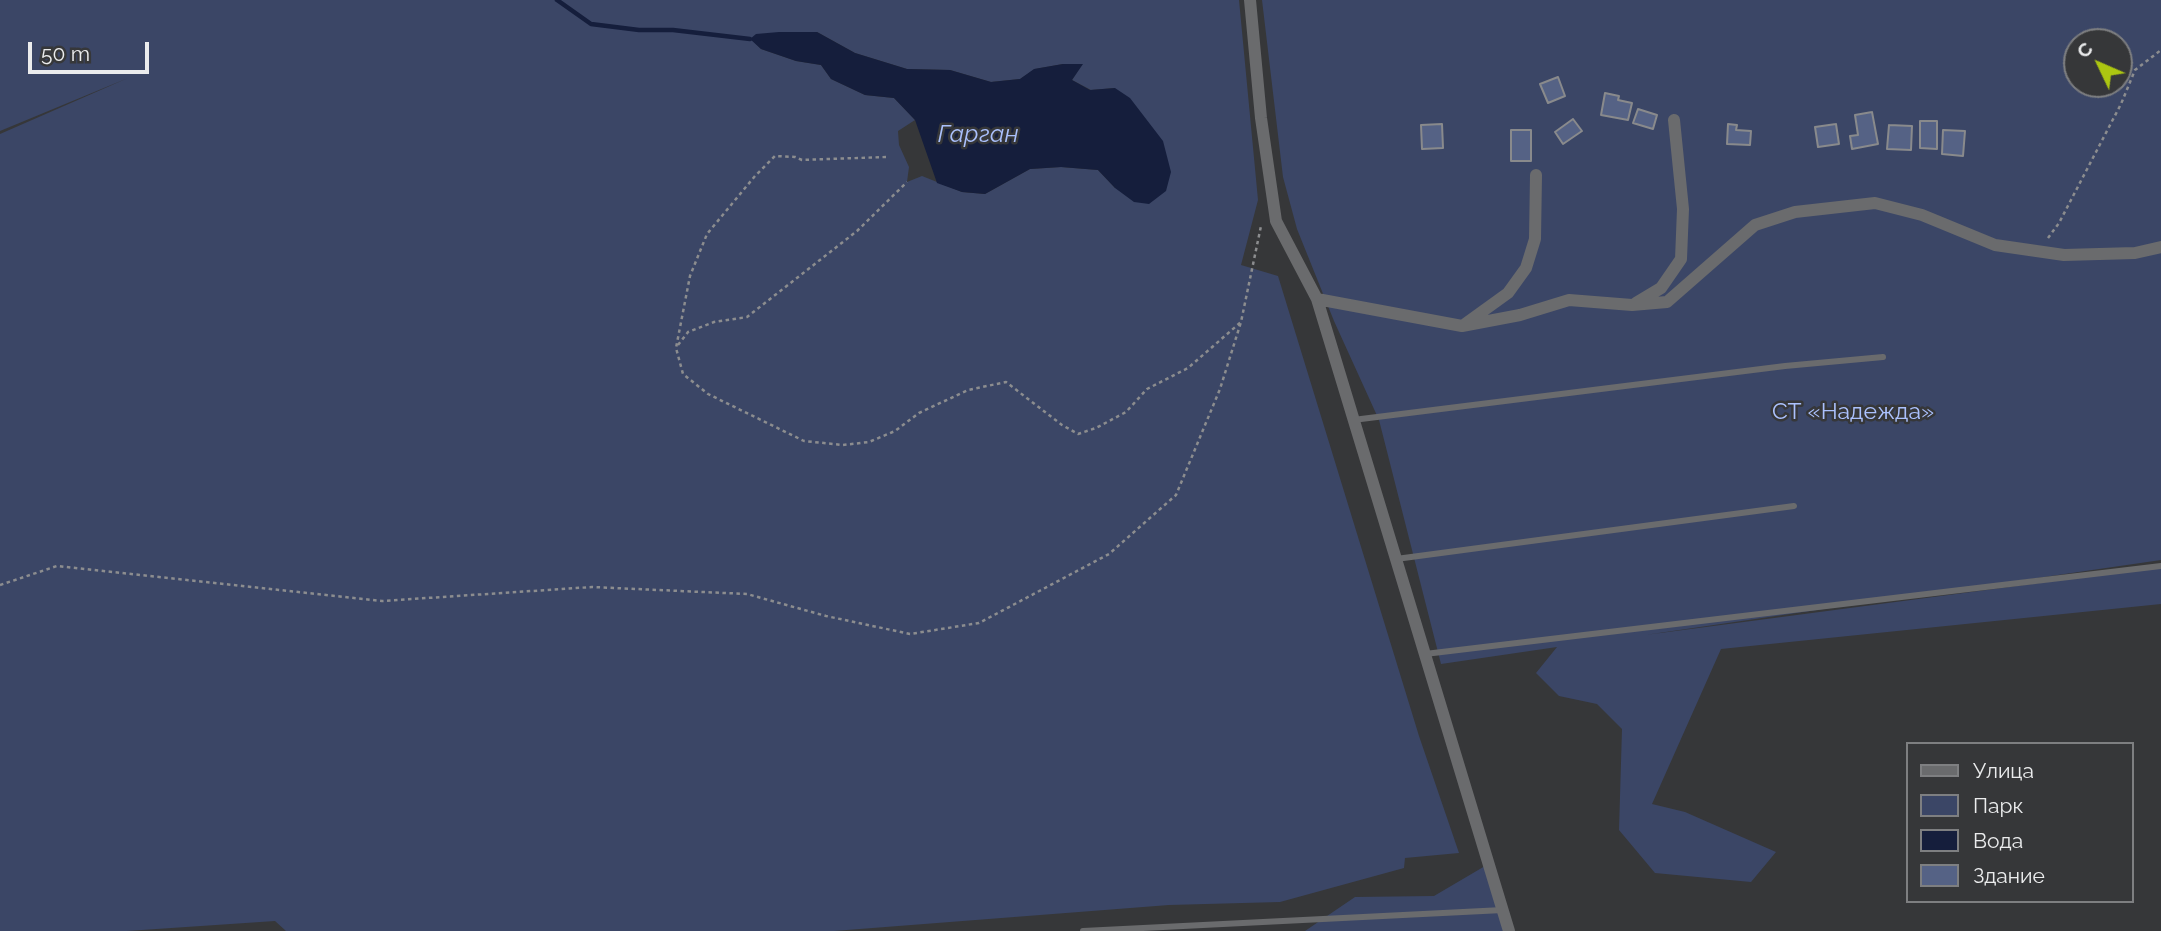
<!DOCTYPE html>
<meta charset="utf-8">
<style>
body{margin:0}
#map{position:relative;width:2161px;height:931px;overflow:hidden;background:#363739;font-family:Raleway,sans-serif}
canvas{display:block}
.legend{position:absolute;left:1906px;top:742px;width:228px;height:161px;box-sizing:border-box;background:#363739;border:2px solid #7e7f81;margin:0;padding:9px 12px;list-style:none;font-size:21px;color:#ebeced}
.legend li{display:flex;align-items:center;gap:14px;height:35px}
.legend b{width:35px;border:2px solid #7e7f81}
.north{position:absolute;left:2063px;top:28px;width:70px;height:70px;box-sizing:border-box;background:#363739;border:2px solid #7e7f81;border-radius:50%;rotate:314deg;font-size:19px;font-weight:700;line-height:28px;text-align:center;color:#ebeced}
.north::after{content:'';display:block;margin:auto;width:24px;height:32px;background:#acc611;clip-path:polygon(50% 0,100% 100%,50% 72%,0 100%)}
.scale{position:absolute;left:28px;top:42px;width:121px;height:32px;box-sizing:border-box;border:4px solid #ebeced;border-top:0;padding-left:9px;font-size:21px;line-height:24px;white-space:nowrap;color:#ebeced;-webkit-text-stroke:5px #363739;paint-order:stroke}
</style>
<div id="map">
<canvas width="2161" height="931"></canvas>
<ul class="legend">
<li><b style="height:9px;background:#6a6b6d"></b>Улица</li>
<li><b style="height:19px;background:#3b4666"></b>Парк</li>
<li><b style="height:19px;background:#151e3c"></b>Вода</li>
<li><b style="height:19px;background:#556285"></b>Здание</li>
</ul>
<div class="north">С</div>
<div class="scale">50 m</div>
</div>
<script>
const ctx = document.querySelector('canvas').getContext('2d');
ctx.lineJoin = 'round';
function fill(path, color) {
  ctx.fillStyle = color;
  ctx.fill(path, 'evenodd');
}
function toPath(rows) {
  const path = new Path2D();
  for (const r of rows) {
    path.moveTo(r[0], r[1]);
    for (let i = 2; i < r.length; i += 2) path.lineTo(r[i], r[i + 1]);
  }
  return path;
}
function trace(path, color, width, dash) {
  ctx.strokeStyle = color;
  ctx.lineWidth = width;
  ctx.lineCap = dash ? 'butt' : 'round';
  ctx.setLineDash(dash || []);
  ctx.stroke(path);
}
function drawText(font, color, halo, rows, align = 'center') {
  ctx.font = font + ' Raleway,sans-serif';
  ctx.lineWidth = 5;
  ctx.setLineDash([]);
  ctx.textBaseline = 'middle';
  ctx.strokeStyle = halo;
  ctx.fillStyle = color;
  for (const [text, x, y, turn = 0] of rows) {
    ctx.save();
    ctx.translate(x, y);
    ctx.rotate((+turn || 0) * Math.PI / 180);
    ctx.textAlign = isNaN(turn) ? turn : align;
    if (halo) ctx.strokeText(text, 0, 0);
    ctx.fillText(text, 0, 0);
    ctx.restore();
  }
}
fill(toPath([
 [0,0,1239,0,1258,200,1241,265,1278,276,1419,736,1459,853,1405,858,1404,868,1280,902,1169,905,834,931,286,931,275,921,127,931,0,931,0,134,128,78,0,131],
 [817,32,855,53,907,69,950,70,991,82,1020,79,1035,69,1063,64,1082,64,1072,80,1091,90,1115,88,1115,188,1098,170,1061,167,1030,169,985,194,962,192,922,176,907,182,909,167,899,145,898,131,915,120,894,98,865,95,831,79,821,65,796,61,761,49,751,39],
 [1262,0,2161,0,2161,560,1645,635,2161,567,2161,604,1721,649,1652,804,1685,812,1776,852,1751,882,1655,873,1619,830,1622,729,1597,704,1559,696,1536,673,1557,647,1441,664,1379,420,1334,321,1297,229,1283,177],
 [2077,42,2119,42,2119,84,2077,84],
 [1485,866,1506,931,1305,931,1355,897,1434,896]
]), '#3b4666');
fill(toPath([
 [779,32,817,32,855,53,907,69,950,70,991,82,1020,79,1034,69,1063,64,1083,64,1072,80,1090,90,1115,88,1130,98,1163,141,1171,172,1166,191,1149,204,1134,202,1115,188,1098,170,1061,167,1030,169,985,194,962,192,937,183,915,120,894,98,865,95,831,79,821,65,796,61,761,49,750,39,756,34]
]), '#151e3c');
trace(toPath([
 [557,0,591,24,639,30,673,30,750,39]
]), '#151e3c', 4.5);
const building = toPath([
 [1558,77,1565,96,1548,103,1540,84,1558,77],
 [1605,93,1619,96,1618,100,1632,103,1628,120,1601,115,1605,93],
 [1638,109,1657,115,1653,129,1633,123,1638,109],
 [1872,112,1878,144,1852,149,1850,136,1858,135,1855,115,1872,112],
 [1573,119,1582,131,1563,144,1555,132,1573,119],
 [1920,121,1937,121,1937,149,1920,148,1920,121],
 [1442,124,1443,148,1422,149,1421,125,1442,124],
 [1728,124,1737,125,1736,130,1751,131,1750,145,1727,144,1728,124],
 [1836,124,1839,144,1818,147,1815,127,1836,124],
 [1889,125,1912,126,1911,150,1887,149,1889,125],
 [1511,130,1531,130,1531,161,1511,161,1511,130],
 [1943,130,1965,131,1963,156,1942,154,1943,130]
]);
fill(building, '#556285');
trace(building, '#898a8c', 2);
trace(toPath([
 [886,157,802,160,795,157,775,156,755,176,707,234,690,276,676,348,683,374,708,394,804,441,843,445,869,442,895,431,919,413,968,390,1006,382,1062,425,1078,434,1096,428,1126,412,1147,389,1188,368,1241,322,1261,226],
 [2048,238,2059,223,2121,104,2135,70,2161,50],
 [678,345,688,332,714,322,747,317,857,231,907,182],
 [0,585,57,566,382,601,592,587,747,594,826,616,910,634,979,623,1109,554,1176,495,1220,389,1241,322]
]), '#8c8d8f', 2.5, [3.5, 3.5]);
trace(toPath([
 [1353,420,1785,366,1883,357],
 [1396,559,1794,506],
 [1425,654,2161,566],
 [1083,931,1503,910]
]), '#6a6b6d', 6);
trace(toPath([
 [1250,0,1261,118,1276,221,1317,299,1509,931],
 [1317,299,1462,326,1520,315,1569,300,1632,305,1667,302,1755,225,1795,212,1875,203,1922,215,1995,245,2064,255,2135,253,2161,247],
 [1636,303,1661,288,1681,259,1683,209,1674,120],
 [1465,324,1508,293,1526,268,1535,239,1536,175]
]), '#6a6b6d', 12);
drawText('23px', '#abc1fd', '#363739', [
 ["СТ «Надежда»",1853,412]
]);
drawText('italic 24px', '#aac0fc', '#363739', [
 ["Гарган",978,135]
]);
</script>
